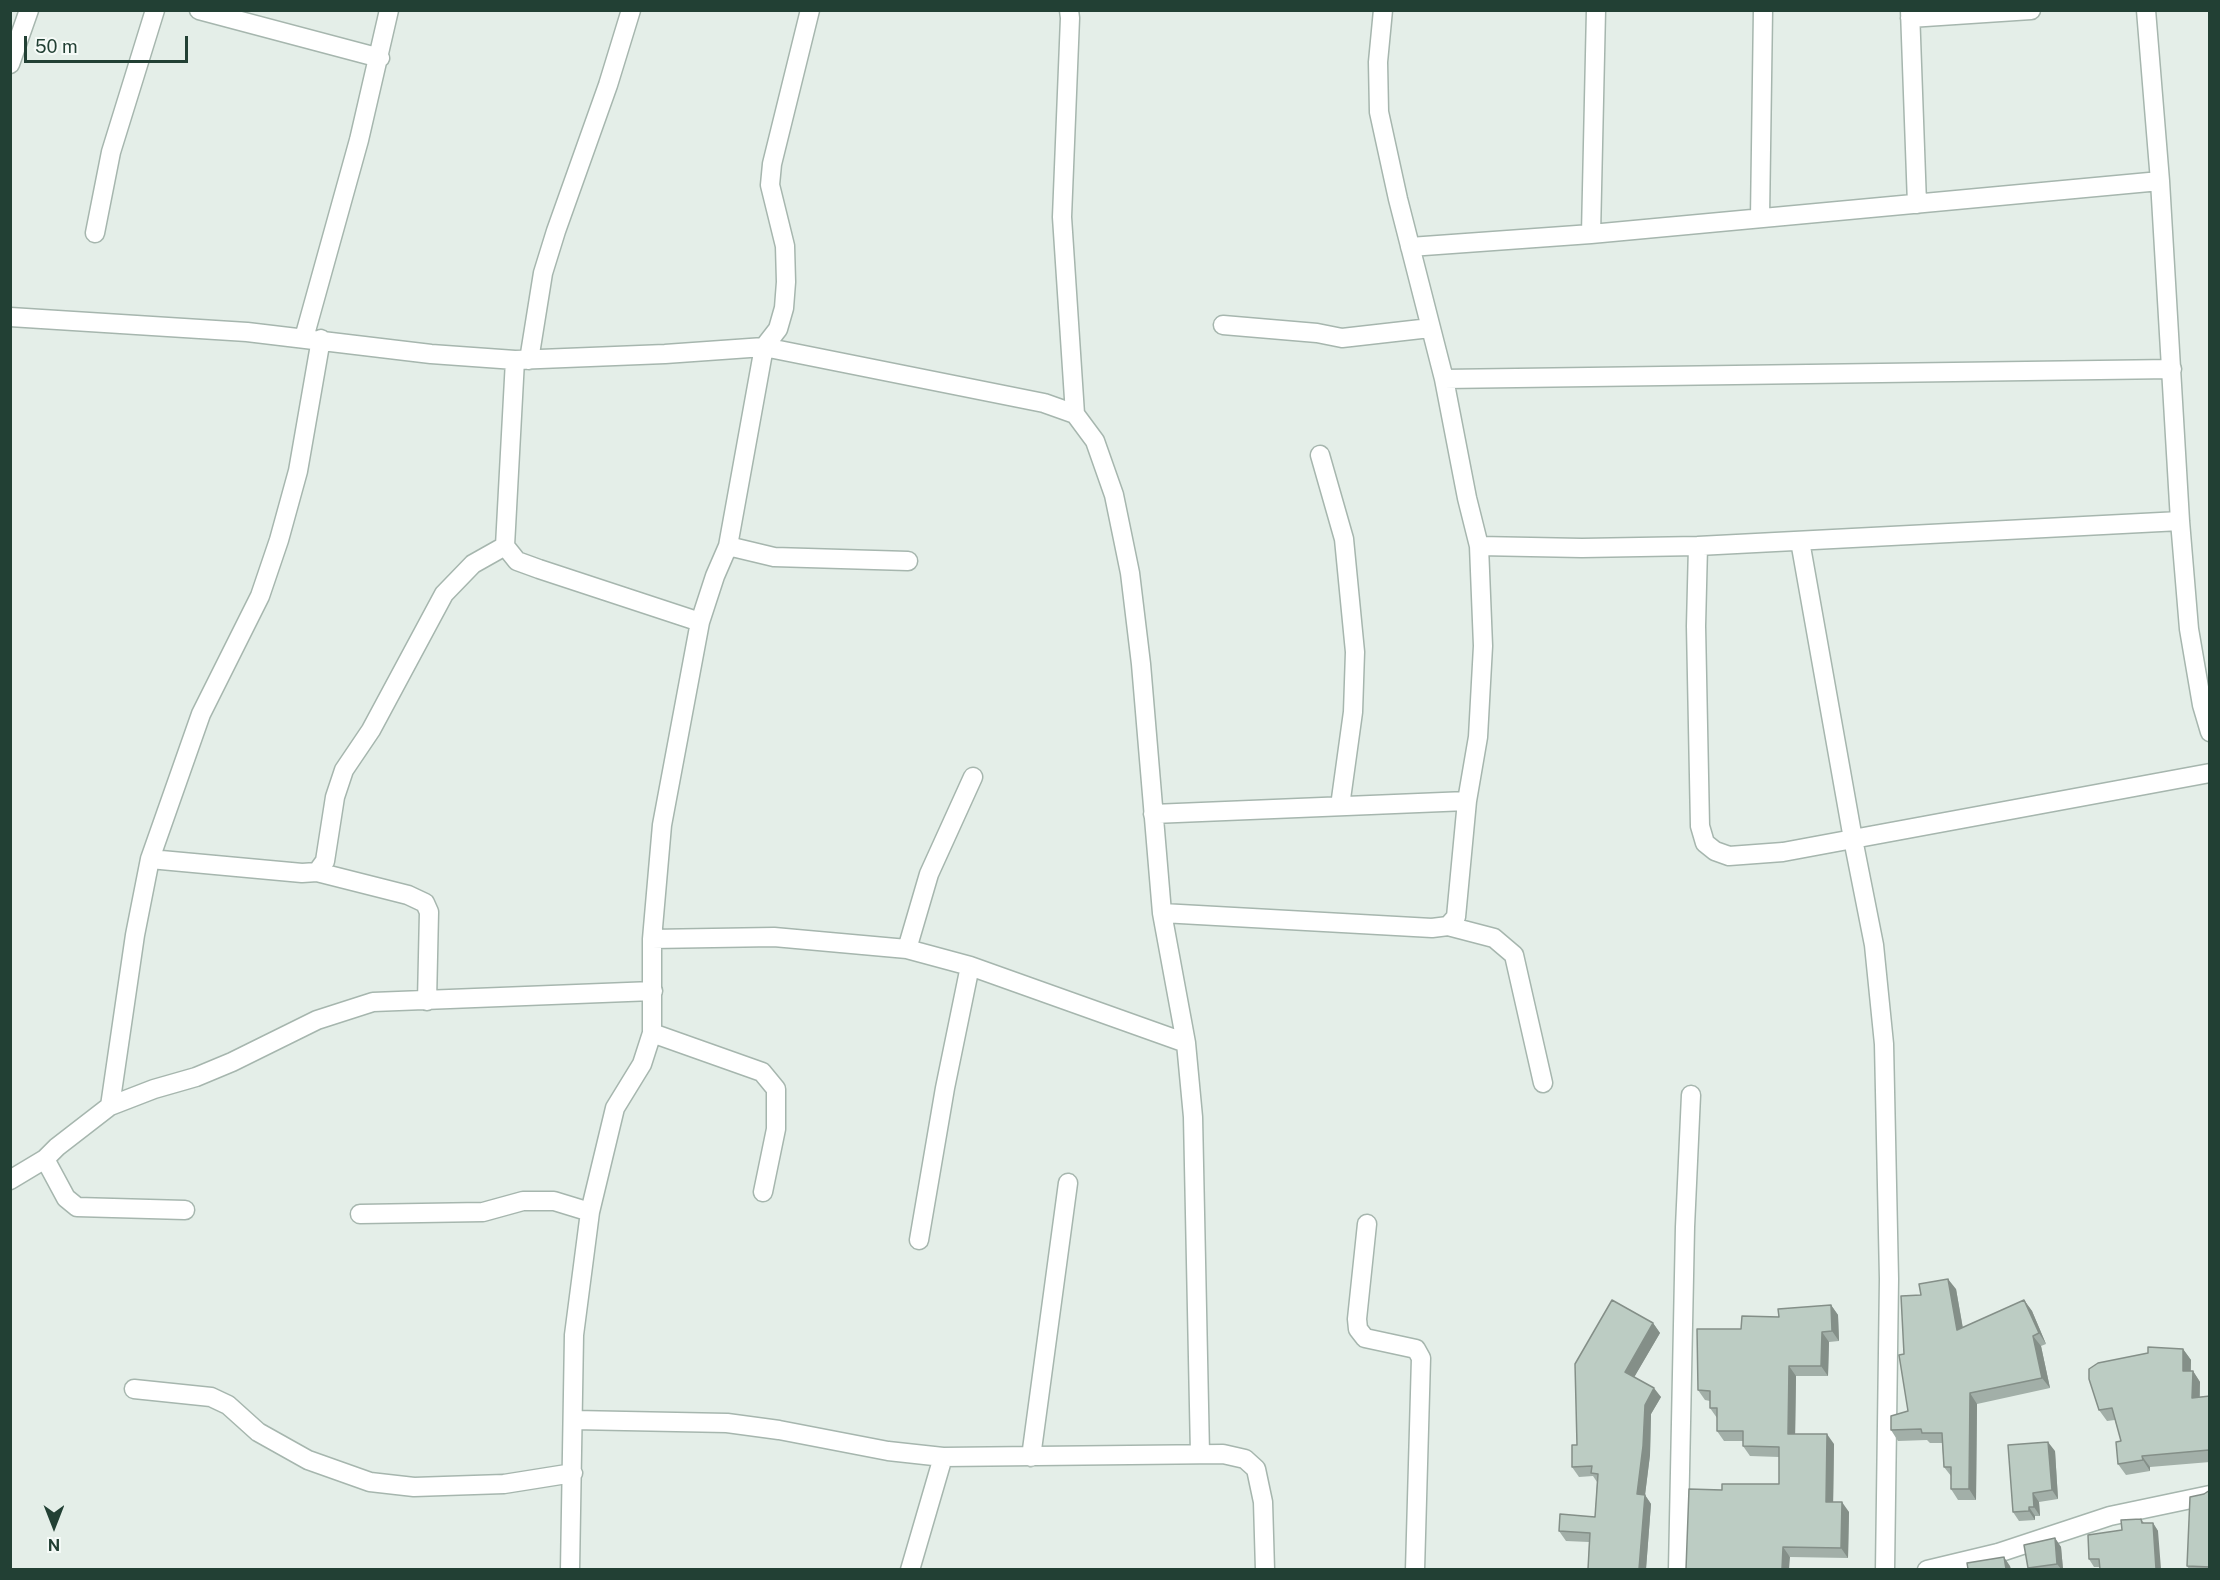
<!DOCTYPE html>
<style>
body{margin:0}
#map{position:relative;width:2220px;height:1580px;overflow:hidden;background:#e4eee8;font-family:"Public Sans",sans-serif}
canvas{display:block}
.frame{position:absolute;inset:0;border:12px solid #224034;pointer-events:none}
.north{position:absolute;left:24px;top:1496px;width:60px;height:60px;-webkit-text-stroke:4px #f5faf7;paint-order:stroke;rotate:180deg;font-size:16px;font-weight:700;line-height:24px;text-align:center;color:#224034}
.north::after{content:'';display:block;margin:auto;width:21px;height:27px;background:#224034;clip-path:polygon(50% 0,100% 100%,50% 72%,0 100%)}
.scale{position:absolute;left:24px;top:36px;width:164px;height:27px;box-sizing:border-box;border:3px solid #224034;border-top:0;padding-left:8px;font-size:18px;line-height:21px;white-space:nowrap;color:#224034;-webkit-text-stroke:4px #f5faf7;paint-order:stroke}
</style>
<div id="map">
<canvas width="2220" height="1580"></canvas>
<div class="frame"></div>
<div class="north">N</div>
<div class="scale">50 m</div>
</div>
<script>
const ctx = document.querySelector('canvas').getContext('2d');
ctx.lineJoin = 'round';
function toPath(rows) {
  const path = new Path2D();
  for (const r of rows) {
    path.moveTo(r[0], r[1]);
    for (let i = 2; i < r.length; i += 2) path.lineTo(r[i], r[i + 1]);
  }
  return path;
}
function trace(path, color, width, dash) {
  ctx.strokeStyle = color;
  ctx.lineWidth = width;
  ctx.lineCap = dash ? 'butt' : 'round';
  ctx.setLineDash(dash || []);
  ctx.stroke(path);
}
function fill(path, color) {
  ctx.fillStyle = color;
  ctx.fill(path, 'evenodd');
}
const minor = toPath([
 [199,10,380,58],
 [1069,10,1070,18,1062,217,1075,414],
 [1383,10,1378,62,1379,112,1398,199,1444,379,1467,498,1479,546,1582,548,1698,546,1696,626,1700,826,1705,843,1715,851,1729,856,1783,852,1853,839,1874,945,1884,1044,1889,1279,1885,1570],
 [1910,10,1917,204],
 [2146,10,2160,181,2180,521,2189,629,2202,705,2210,732],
 [1910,18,2031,10],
 [10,64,29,10],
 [1760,218,1763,10],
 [95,233,111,152,155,10],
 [1591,234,1596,10],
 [1410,247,1591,234,2160,181],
 [10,317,247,332,431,354,515,360,665,354,764,347,1044,403,1075,414,1095,441,1114,495,1130,573,1141,664,1162,913,1186,1043,1193,1117,1200,1454],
 [1223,325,1317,333,1342,338,1430,328],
 [304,338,359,140,389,10],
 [515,360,505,546,517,561,539,569,700,622],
 [529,360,543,273,556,231,608,85,631,10],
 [1444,379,2172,369],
 [1320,455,1344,539,1355,652,1353,712,1340,806],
 [1800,541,1853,839,2210,773],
 [728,546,774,557,908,561],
 [1698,546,2180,521],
 [1153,814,1467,801],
 [150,859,302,873,317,872,325,861,335,797,344,770,371,730,444,594,473,564,505,546],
 [317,872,408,895,425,903,429,912,427,1001],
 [1162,913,1432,928,1448,926,1456,917,1467,801,1478,737,1483,646,1479,546],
 [1448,926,1494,938,1514,955,1543,1083],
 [652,939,774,937,907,949,970,966,1186,1043],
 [907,949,929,874,973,777],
 [652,1033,762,1072,776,1089,776,1129,763,1192],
 [110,1106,135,935,150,859,201,714,260,596,279,540,298,471,321,339],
 [45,1159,66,1198,77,1207,185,1210],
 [10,1180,45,1159,57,1147,110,1106,154,1089,196,1077,232,1062,317,1020,373,1002,653,991],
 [360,1214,483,1212,523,1201,554,1201,590,1212],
 [1367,1224,1357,1319,1358,1329,1365,1338,1416,1349,1421,1358,1415,1570],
 [919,1240,945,1088,970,966],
 [134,1389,211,1397,228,1405,258,1432,308,1460,370,1482,414,1487,504,1484,573,1473],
 [574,1420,727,1423,779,1430,888,1451,943,1457,1223,1454,1245,1459,1256,1469,1263,1502,1265,1570],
 [1031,1457,1068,1183],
 [570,1570,574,1335,590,1212,615,1108,642,1064,652,1033,652,939,662,825,700,622,715,576,728,546,764,347,778,329,784,308,786,282,785,246,770,185,772,164,810,10],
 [910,1570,943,1457],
 [1678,1570,1685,1227,1691,1095],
 [1927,1570,1998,1553,2110,1516,2210,1495]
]);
trace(minor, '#a6b6ae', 21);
trace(minor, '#fff', 18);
fill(toPath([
 [1956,1289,1963,1328,2024,1300,2032,1311,2046,1344,2041,1346,2050,1388,1977,1404,1976,1500,1958,1500,1951,1489,1951,1476,1944,1467,1942,1443,1930,1443,1927,1440,1898,1441,1891,1430,1908,1411,1904,1354,1921,1295],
 [1831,1305,1838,1315,1839,1341,1829,1342,1828,1376,1796,1376,1795,1434,1834,1444,1833,1502,1849,1512,1848,1558,1790,1557,1722,1490,1779,1484,1779,1457,1750,1456,1743,1446,1743,1441,1724,1441,1717,1431,1717,1418,1710,1408,1710,1401,1705,1400,1698,1390,1741,1329,1779,1317],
 [1653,1323,1660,1333,1634,1377,1661,1397,1651,1414,1650,1455,1645,1495,1651,1504,1646,1569,1588,1569,1589,1542,1566,1541,1559,1531,1595,1517,1597,1482,1593,1476,1579,1477,1572,1467],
 [2183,1349,2191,1360,2191,1371,2193,1371,2200,1382,2200,1397,2210,1396,2210,1462,2150,1467,2150,1471,2126,1475,2118,1464,2121,1441,2115,1420,2107,1421,2099,1410],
 [2055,1451,2058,1499,2039,1502,2040,1516,2035,1516,2035,1520,2019,1521,2013,1512],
 [2210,1490,2210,1569,2189,1569,2187,1566],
 [2141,1519,2144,1523,2153,1523,2158,1531,2100,1567,2094,1567,2089,1559,2122,1530],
 [2055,1538,2061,1547,2063,1569,2029,1569,2028,1568]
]), '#a2afa8');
fill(toPath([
 [1948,1279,1956,1289,1965,1341,1957,1330],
 [2024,1300,2032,1311,2046,1344,2039,1333],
 [1831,1305,1838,1315,1839,1341,1832,1331],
 [1653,1323,1660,1333,1632,1381,1625,1372],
 [1822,1332,1829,1342,1828,1376,1821,1366],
 [2033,1336,2041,1346,2050,1388,2042,1378],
 [2183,1349,2191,1360,2190,1382,2183,1371],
 [1789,1366,1796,1376,1795,1444,1788,1434],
 [2193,1371,2200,1382,2199,1409,2192,1398],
 [1654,1388,1661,1397,1651,1414,1650,1455,1645,1495,1651,1504,1646,1569,1639,1569,1637,1494,1645,1405],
 [1970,1393,1977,1404,1976,1500,1969,1489],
 [1827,1434,1834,1444,1833,1512,1826,1502],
 [2048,1442,2055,1451,2058,1499,2052,1490],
 [2142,1456,2150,1467,2150,1471,2143,1460],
 [2033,1493,2039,1502,2040,1516,2034,1507],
 [1842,1502,1849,1512,1848,1558,1841,1548],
 [2029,1507,2035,1516,2035,1520,2029,1511],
 [2153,1523,2158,1531,2161,1569,2156,1569],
 [2055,1538,2061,1547,2063,1569,2061,1569,2057,1564],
 [1783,1547,1790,1557,1789,1569,1782,1569],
 [2004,1557,2010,1566,2011,1569,2006,1569]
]), '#848f88');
const building = toPath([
 [1948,1279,1957,1330,2024,1300,2039,1333,2033,1336,2042,1378,1970,1393,1969,1489,1951,1489,1951,1467,1944,1467,1942,1433,1922,1433,1921,1429,1891,1430,1891,1416,1908,1411,1899,1355,1904,1354,1901,1296,1921,1295,1919,1284,1948,1279],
 [1612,1300,1653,1323,1625,1372,1654,1388,1645,1405,1643,1446,1637,1494,1645,1495,1639,1569,1588,1569,1590,1533,1559,1531,1560,1514,1595,1517,1598,1474,1591,1473,1592,1466,1572,1467,1572,1445,1577,1445,1575,1364,1612,1300],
 [1831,1305,1832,1331,1822,1332,1821,1366,1789,1366,1788,1434,1827,1434,1826,1502,1842,1502,1841,1548,1783,1547,1782,1569,1686,1569,1689,1489,1722,1490,1722,1484,1779,1484,1779,1447,1743,1446,1743,1431,1717,1431,1717,1408,1710,1408,1710,1391,1698,1390,1697,1329,1741,1329,1742,1316,1779,1317,1778,1309,1831,1305],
 [2148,1347,2183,1349,2183,1371,2193,1371,2192,1398,2210,1396,2210,1461,2209,1461,2209,1450,2142,1456,2143,1460,2118,1464,2116,1442,2121,1441,2112,1408,2099,1410,2089,1379,2089,1369,2098,1363,2148,1353,2148,1347],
 [2048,1442,2052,1490,2033,1493,2034,1507,2029,1507,2029,1511,2013,1512,2008,1445,2048,1442],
 [2210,1490,2210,1567,2187,1566,2190,1497,2204,1494,2210,1490],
 [2141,1519,2142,1523,2153,1523,2156,1569,2100,1569,2099,1559,2089,1559,2088,1535,2122,1530,2121,1520,2141,1519],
 [2055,1538,2057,1564,2028,1568,2024,1545,2055,1538],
 [2004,1557,2006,1569,1968,1569,1967,1563,2004,1557]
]);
fill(building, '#bcccc3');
trace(building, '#848f88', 1.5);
</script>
